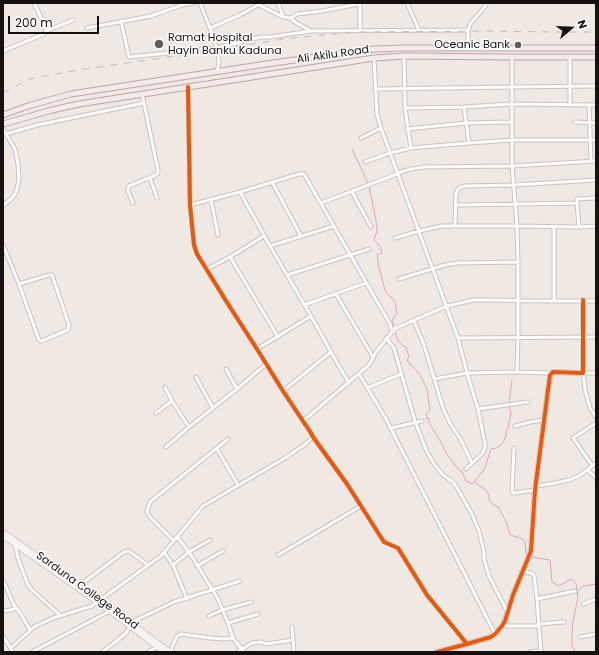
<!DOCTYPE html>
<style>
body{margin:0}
#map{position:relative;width:599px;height:655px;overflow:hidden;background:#f0e8e3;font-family:Poppins,sans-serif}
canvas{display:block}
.frame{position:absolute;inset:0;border:4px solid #16110e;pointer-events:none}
.north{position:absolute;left:551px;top:8px;width:40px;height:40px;-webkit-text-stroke:3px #fff;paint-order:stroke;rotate:71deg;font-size:11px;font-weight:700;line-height:16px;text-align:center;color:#16110e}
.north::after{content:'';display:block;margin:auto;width:14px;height:18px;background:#16110e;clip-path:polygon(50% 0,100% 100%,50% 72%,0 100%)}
.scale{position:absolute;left:8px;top:16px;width:91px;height:18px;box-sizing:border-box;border:2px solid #16110e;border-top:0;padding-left:5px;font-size:12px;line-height:14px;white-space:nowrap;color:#16110e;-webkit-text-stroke:3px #fff;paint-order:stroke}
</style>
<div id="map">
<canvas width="599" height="655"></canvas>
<div class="frame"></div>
<div class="north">N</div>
<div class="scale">200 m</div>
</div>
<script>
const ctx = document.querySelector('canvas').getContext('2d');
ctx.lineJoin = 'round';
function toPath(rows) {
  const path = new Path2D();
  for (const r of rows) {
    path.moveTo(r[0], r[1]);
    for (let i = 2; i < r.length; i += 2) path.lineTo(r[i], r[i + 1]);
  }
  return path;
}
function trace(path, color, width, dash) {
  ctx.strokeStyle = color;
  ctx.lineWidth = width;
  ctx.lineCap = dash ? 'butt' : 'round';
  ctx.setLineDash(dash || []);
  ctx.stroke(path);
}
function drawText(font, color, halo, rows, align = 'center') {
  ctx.font = font + ' Poppins,sans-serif';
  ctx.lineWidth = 3;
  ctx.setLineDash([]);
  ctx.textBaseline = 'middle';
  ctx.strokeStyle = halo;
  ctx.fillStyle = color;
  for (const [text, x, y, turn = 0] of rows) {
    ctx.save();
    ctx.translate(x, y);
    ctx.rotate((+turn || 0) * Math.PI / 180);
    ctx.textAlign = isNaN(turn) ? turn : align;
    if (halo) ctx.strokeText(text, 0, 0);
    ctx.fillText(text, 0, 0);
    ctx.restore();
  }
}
trace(toPath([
 [352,149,368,183],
 [369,186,376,220,377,231,374,240,380,246,382,253,377,255,379,267,385,290,388,295,394,300,396,307,397,314,393,319,392,321,394,326],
 [395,331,398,341,403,346,406,347,409,357,407,360,410,364,419,373,427,389,430,410,426,414,427,419,429,418,429,423,442,444,445,451,457,468,462,472,466,481,472,484,474,482],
 [509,403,512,380],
 [509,407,511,412,510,418,508,428,506,431,506,436,503,443,497,448,491,449,484,470,474,482,485,489,488,493,490,502,499,508,507,524,510,535,521,538,525,542,526,554,527,555],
 [531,557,550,560,552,582,559,586,571,579,576,583,578,597,573,621,572,634,572,645,575,652],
 [578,591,583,586,596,584]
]), '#dca5bd', 1);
const street = toPath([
 [34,3,46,28,46,31],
 [200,3,212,33,218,53,219,62,217,72],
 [255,3,283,17,291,18,295,22,311,31,468,30],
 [278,3,283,16],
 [407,3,419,30],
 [291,18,297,14,322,11,359,4],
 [121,21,129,57,217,48,261,37,270,37,311,31],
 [87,28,151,16,182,5,194,3],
 [210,28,240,15,258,5],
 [360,30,360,3],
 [468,48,468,32,470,24,483,9,486,5,486,3],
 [3,51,44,34,46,31,73,20],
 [404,56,405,108,411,148],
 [570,56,570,105],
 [512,57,512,166,517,226,518,262,518,337,517,372],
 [374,58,377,114,381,128,458,338,467,373,478,409,485,444,485,448,482,454,466,469],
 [188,87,190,205,194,245,197,254,228,304,257,349,283,391,311,433,313,437,347,484,384,542,398,548,427,595,467,644],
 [375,89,511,87,596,86],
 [589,105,591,161],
 [464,107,469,143],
 [405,108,464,107,511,104,596,105],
 [575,122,596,123],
 [3,129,15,149,18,164,19,179,17,189,15,194,11,199,3,206],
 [407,129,466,123,511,122],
 [6,134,37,125,144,103],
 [361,138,381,128],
 [365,162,390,153,411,148,469,143,512,140,596,140],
 [397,173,411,169,424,167,512,166,596,161],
 [150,178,157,198],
 [272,182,301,236],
 [240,192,270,246,311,316,331,352,349,383],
 [352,192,371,227],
 [211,200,218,235],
 [133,203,128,191,128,188,129,186,156,175,158,173,158,170,142,94],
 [321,203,397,174],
 [577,203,577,199,596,198],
 [190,205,240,192,299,174,304,174,390,324,392,331],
 [455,205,577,203,579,227],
 [455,225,456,194,458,189,461,187,465,186,513,185,596,180],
 [395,238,419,231,442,226,517,226,579,227,596,226],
 [3,245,19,284,39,340,41,341,44,340,68,330,69,325,52,275,49,275,19,284],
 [270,246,334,226],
 [230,257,278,337],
 [207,269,230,257,264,236],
 [287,275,369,249],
 [399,279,445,265,457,263,518,262],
 [336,294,373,357],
 [554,301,554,227],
 [304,305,366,283],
 [414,321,424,345,443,408,450,423,461,440,472,463],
 [396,328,447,306,474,300,483,300,554,301,596,301],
 [386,338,394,348,415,421,427,452,434,464,443,475,453,482,456,486,472,514,479,531,484,552,484,559,489,576,508,613],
 [458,338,596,337],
 [257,349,311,316],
 [226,369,237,389],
 [596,373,583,373,584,379,585,390,590,408,596,417],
 [359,374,386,419,495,634],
 [196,377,213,408],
 [434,379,467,373,517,372,551,373],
 [165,387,172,401,189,427],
 [367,388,401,374],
 [283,391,331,352],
 [478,409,528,402],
 [156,413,172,401],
 [303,421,369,365,376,352,393,331],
 [515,426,530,422,544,420],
 [391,428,422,421],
 [166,447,189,427,237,389,266,364],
 [514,448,512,490,513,493,515,493,535,490],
 [217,449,238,485],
 [592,465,573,438,596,423],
 [588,470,596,478],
 [536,486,550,484,569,480,579,476,596,463],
 [177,537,189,552,212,589,218,599,228,623,233,638,244,652],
 [174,541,151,518,147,512,150,502,228,439],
 [15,545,18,558,28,585,31,589,60,615],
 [164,552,173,565,187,599],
 [278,555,361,506],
 [173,565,189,552,210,540],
 [197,566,223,551],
 [522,571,531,573,534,575,537,599,541,652],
 [3,580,14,605,21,614,30,630],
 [80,585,124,552,129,551,148,565],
 [537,599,575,591],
 [100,600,161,556,203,506,285,458,304,445,313,437],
 [583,604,596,599],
 [3,611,11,610,16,608],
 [209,616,222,610,251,602],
 [132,622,174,602,240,581],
 [228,623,258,614],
 [538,624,564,622],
 [502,626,538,626],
 [292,627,294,652],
 [3,636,13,652],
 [580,637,596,634],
 [11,648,34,627,53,618,92,606,97,602],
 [32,652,110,611],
 [102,652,114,643,126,633,130,627],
 [148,652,157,647],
 [170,652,177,636,181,634,210,638,224,639,233,638],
 [237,652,252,643,261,642,266,644,273,643,293,640],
 [530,652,540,651]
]);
const secondary = toPath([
 [393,331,396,328],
 [3,532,100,600,170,652],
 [3,536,110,611,164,652],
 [437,652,467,644,491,637,495,634,502,626,505,621,513,595,531,551,535,490,550,375,553,372,583,373,583,300]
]);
const primary = toPath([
 [3,115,28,106,71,94,273,63,374,49,404,48,596,48],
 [3,124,52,110,79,104,374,58,404,56,512,57,596,57]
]);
trace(street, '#c9c3bf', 5);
trace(secondary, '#c9c3bf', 6);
trace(primary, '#baa8a5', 7);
trace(street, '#fdfcfb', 3);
trace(secondary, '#f8f3f2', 4.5);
trace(primary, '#f3eae9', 5);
trace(toPath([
 [3,93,29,79,78,70,217,50,283,39,354,32,493,31,551,32,596,32]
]), '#bebcbb', 1, [7, 7]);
trace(toPath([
 [188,87,190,205,194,245,197,254,228,304,257,349,283,391,311,433,313,437,347,484,384,542,398,548,427,595,467,644],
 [437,652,467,644,491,637,495,634,502,626,505,621,513,595,531,551,535,490,550,375,553,372,583,373,583,300]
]), '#e8590c', 4);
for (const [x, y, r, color] of [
 [159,44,5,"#625c59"],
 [518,45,4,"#625c59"]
]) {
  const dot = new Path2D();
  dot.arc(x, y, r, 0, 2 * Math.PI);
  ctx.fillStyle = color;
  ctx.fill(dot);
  trace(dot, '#fff', 1.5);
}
drawText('11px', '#16110e', '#fff', [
 ["Ramat Hospital",168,38],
 ["Hayin Banku Kaduna",168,51],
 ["Oceanic Bank",510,45,"right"]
], 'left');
drawText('11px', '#16110e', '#fff', [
 ["Ali Akilu Road",333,55,-8],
 ["Sarduna College Road",87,591,36]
]);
</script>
